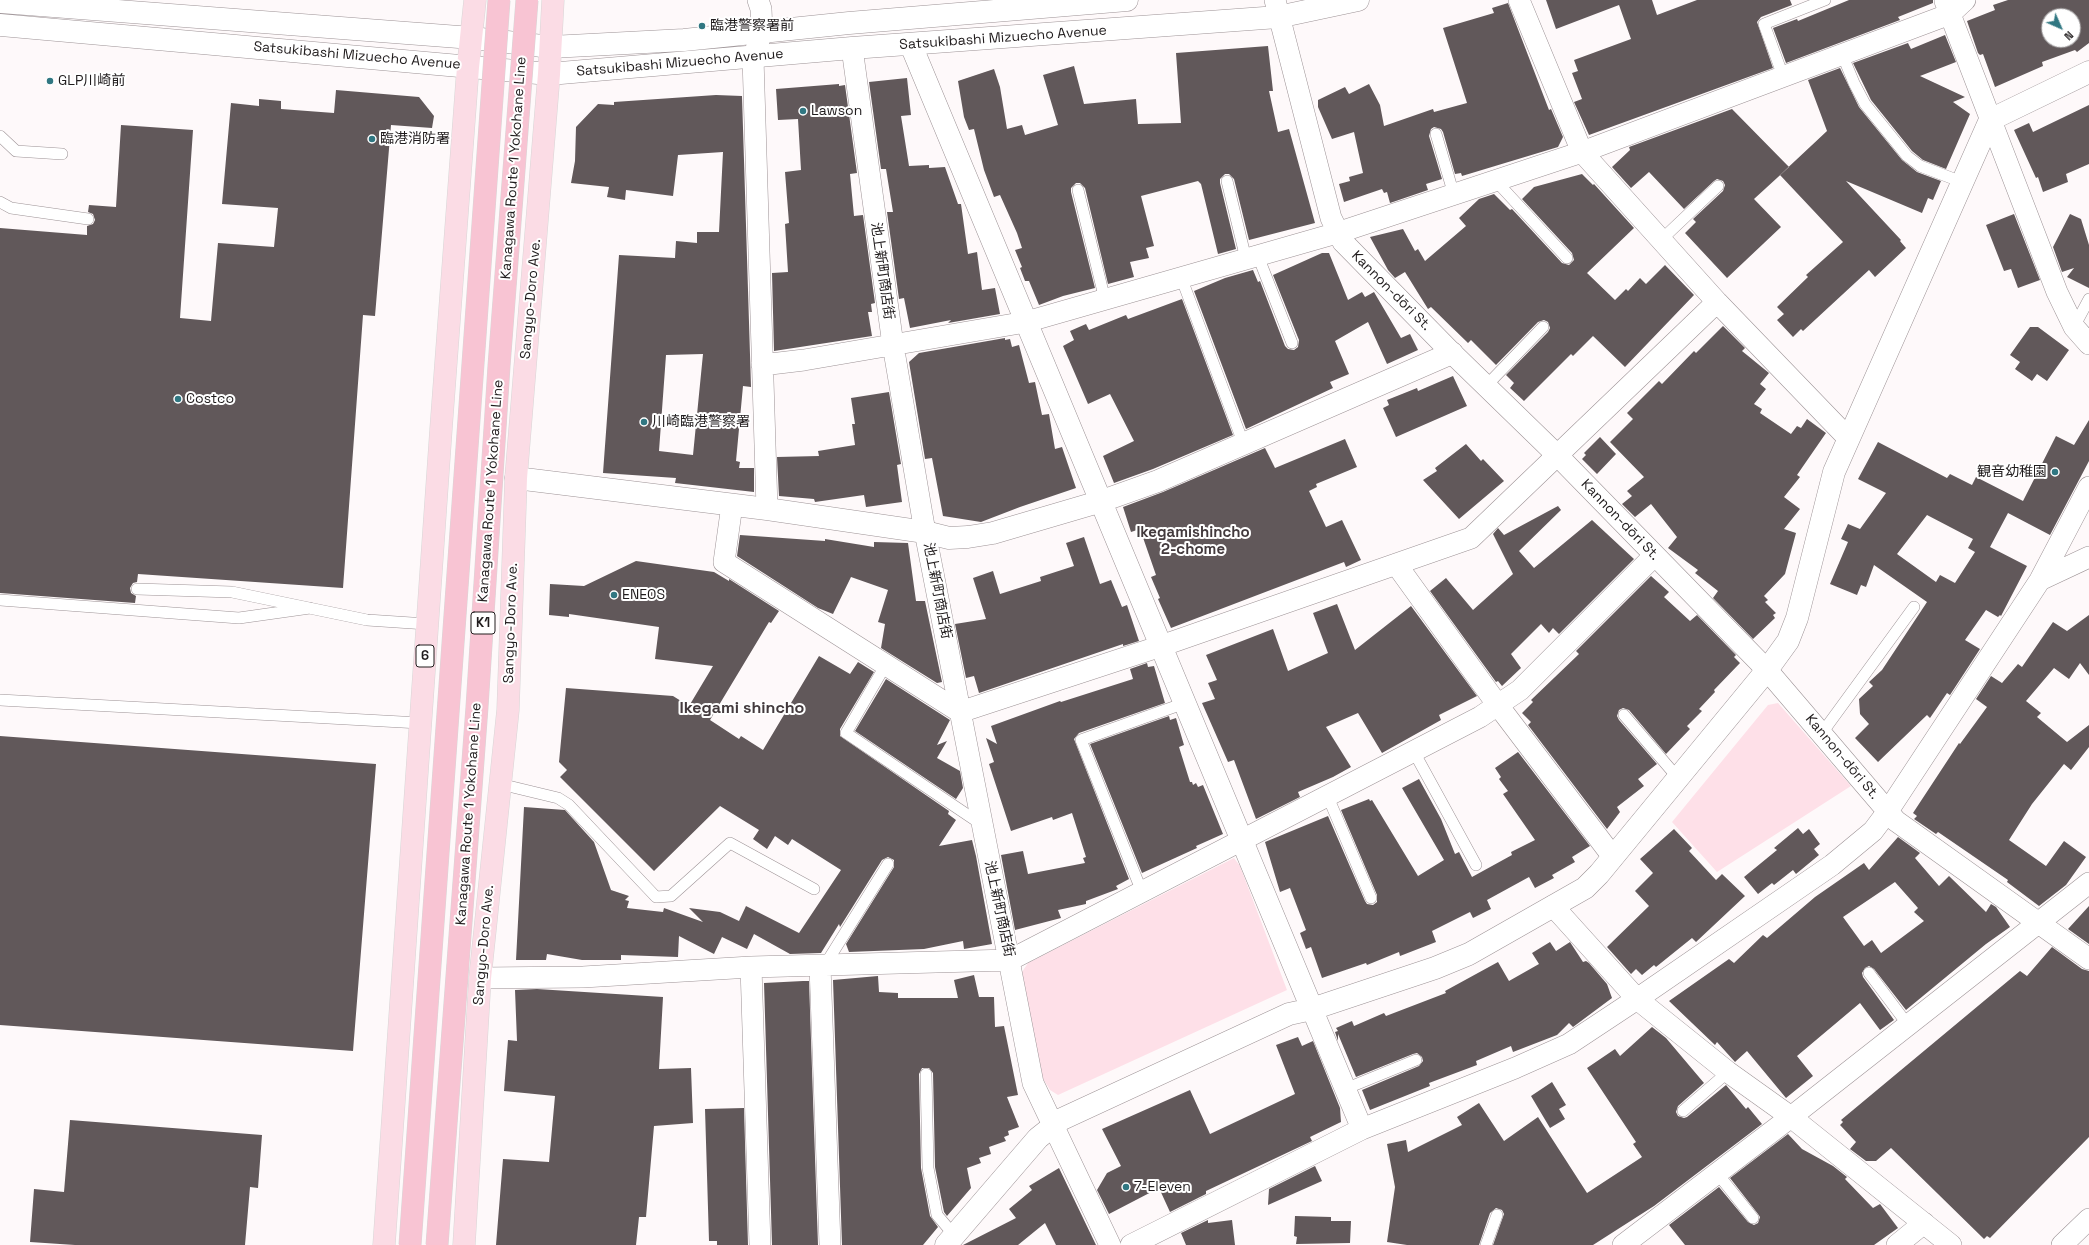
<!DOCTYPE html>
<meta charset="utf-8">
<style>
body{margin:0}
#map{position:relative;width:2089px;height:1245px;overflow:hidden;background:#fef9fa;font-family:"Space Grotesk",sans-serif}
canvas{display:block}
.north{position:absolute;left:2041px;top:8px;width:40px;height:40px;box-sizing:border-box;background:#fff;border:1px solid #a6a4a5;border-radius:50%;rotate:135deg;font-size:11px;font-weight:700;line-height:16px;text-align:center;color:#201c1d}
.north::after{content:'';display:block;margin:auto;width:14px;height:18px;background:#307782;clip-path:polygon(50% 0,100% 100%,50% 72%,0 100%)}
</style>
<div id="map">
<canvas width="2089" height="1245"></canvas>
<div class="north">N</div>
</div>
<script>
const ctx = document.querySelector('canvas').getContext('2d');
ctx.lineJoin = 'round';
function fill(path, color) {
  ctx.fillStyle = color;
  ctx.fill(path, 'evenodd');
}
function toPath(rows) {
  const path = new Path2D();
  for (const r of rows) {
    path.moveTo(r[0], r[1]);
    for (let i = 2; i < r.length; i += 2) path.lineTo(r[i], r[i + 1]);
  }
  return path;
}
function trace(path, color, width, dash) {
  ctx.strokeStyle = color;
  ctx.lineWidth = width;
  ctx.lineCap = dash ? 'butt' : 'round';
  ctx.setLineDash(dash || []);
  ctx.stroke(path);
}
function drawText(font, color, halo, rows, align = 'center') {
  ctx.font = font + ' "Space Grotesk","Noto Sans JP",sans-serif';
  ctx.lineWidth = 4;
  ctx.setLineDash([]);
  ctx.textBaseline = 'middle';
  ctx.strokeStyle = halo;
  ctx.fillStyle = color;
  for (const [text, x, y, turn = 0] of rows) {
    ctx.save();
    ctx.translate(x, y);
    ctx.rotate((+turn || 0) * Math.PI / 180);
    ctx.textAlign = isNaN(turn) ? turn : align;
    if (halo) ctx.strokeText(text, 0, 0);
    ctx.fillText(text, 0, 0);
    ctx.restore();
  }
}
fill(toPath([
 [1778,703,1851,786,1717,872,1672,822,1768,705],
 [1234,858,1240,866,1287,990,1058,1095,1050,1090,1042,1077,1022,972,1028,963]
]), '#fee0e8');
fill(toPath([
 [1546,0,1652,0,1657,15,1697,0,1790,0,1792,5,1761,17,1757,22,1773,68,1589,135,1574,102,1582,99,1572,73,1578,71,1574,60,1631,39,1619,5,1556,29],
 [1849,0,1933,0,1933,3,1898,17,1900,20,1786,63,1773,28,1797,19,1798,21],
 [2008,0,2089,0,2089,43,2077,52,2075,50,2042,62,2043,66,1995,87,1983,54,1980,55,1978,53,1967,21,1995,10,1993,5],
 [2049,16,2073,16,2073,40,2049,40],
 [1508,3,1549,110,1551,109,1563,137,1558,147,1462,176,1461,173,1455,174,1443,132,1441,129,1434,127,1431,129,1429,136,1442,179,1426,184,1428,190,1390,203,1387,192,1384,193,1382,189,1344,202,1339,184,1350,181,1349,177,1363,173,1354,132,1332,139,1318,107,1318,100,1345,87,1349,94,1369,84,1380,105,1384,126,1433,109,1434,112,1467,103,1443,28,1494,13,1492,8],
 [1945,35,1956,62,1920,76,1965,97,1953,102,1970,114,1946,169,1923,160,1912,151,1871,100,1853,63,1908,43,1911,49],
 [1268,46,1273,91,1269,91,1278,132,1289,129,1315,223,1249,240,1234,179,1229,174,1225,174,1220,179,1220,183,1236,249,1218,254,1201,184,1198,181,1141,196,1154,246,1146,248,1149,258,1130,262,1134,277,1108,284,1085,188,1080,183,1076,183,1071,188,1071,192,1095,288,1063,296,1039,305,1029,281,1025,281,1020,268,1022,267,1015,250,1022,248,1017,233,1000,195,994,197,984,170,974,129,969,130,964,117,958,81,994,69,1000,87,1007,129,1022,125,1025,135,1058,125,1043,75,1074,66,1084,104,1136,99,1138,124,1181,123,1176,53],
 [1840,68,1859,107,1902,160,1917,172,1941,181,1933,200,1928,198,1922,213,1846,181,1901,240,1900,241,1906,248,1875,277,1869,270,1803,331,1801,329,1793,337,1777,320,1784,314,1777,307,1808,277,1806,275,1843,242,1780,175,1827,131,1808,80],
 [907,78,911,115,901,116,909,166,929,165,929,168,945,167,958,204,961,204,968,254,977,252,982,290,995,288,1000,314,948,323,951,320,910,328,904,298,899,299,887,212,893,212,886,169,881,169,869,82],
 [839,84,839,86,845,85,857,173,850,174,854,216,863,215,875,303,871,304,872,312,868,312,872,336,774,351,772,273,788,272,785,224,789,223,785,172,801,170,798,119,778,120,776,89],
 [336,90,419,97,434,116,432,128,391,125,375,316,363,315,343,588,138,574,137,582,133,583,130,588,131,593,136,596,135,603,0,593,0,228,87,235,87,226,93,224,95,220,93,214,88,212,89,205,116,207,121,125,193,130,180,318,211,321,218,243,274,247,278,208,222,204,231,103,259,106,259,99,281,101,281,109,334,113],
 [716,95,742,96,751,387,743,386,736,461,740,462,739,468,754,468,754,492,675,483,676,478,603,473,619,255,675,258,676,241,697,243,697,232,719,232,723,152,678,155,673,196,626,190,625,200,607,197,609,187,571,183,575,161,576,127,598,104,614,105,614,102],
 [703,354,693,455,659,451,666,355],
 [2089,105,2089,164,2066,174,2068,182,2043,192,2038,177,2036,178,2014,130,2029,123,2033,132],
 [1732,109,1789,167,1754,199,1781,227,1727,278,1685,233,1696,222,1693,219,1723,191,1725,185,1723,181,1717,179,1714,181,1684,209,1649,172,1631,188,1612,167,1630,150,1629,147],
 [1582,174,1593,185,1594,184,1634,228,1587,273,1615,300,1626,289,1628,291,1640,278,1646,284,1665,265,1694,295,1625,367,1593,336,1573,356,1571,354,1524,401,1510,388,1514,383,1506,375,1548,332,1550,328,1548,322,1544,320,1538,322,1496,365,1471,340,1468,343,1431,307,1428,309,1405,272,1395,278,1388,270,1370,237,1403,229,1415,251,1418,249,1425,261,1466,226,1459,218,1479,199,1494,194,1510,210,1512,209,1562,263,1569,265,1574,260,1572,253,1522,199,1534,187],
 [2014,214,2040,280,2018,288,2011,269,2004,271,1986,225],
 [2070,214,2081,219,2089,245,2089,288,2067,277,2074,268,2062,272,2053,247],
 [1322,253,1329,253,1348,300,1362,292,1365,297,1374,292,1401,338,1410,334,1418,350,1387,364,1368,322,1335,341,1349,374,1330,382,1333,388,1246,429,1194,291,1225,278,1253,270,1258,282,1260,281,1285,346,1288,349,1294,350,1298,347,1299,340,1273,275],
 [1182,299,1233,435,1153,469,1114,483,1103,456,1134,441,1110,394,1088,404,1063,346,1074,340,1070,331,1086,324,1089,330,1126,315,1128,319],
 [1723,326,1745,348,1742,351,1769,373,1760,384,1766,389,1754,404,1762,409,1760,413,1791,434,1797,426,1801,428,1807,419,1826,433,1797,475,1800,477,1784,497,1800,509,1784,529,1796,533,1785,574,1764,596,1768,600,1765,602,1776,613,1773,615,1775,618,1753,639,1713,598,1718,591,1695,573,1698,570,1668,548,1677,537,1651,504,1635,517,1622,504,1632,496,1627,491,1644,477,1610,442,1633,419,1627,413,1659,381,1662,384,1694,351,1696,353],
 [2030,327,2038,327,2069,350,2047,381,2037,374,2032,381,2015,369,2020,362,2010,355],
 [1005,338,1005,340,1010,339,1012,347,1019,345,1029,383,1035,382,1042,415,1049,414,1055,449,1062,447,1076,488,1020,507,981,522,943,516,932,458,925,459,909,362,919,353],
 [1453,376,1467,406,1396,437,1383,408,1389,405,1387,400,1417,388,1418,391],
 [889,392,901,464,897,465,902,502,866,507,864,495,815,502,814,499,779,496,777,457,819,456,818,451,855,445,852,424,855,424,851,398],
 [2089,420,2089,461,2050,535,2008,513,1990,547,2027,566,2001,616,2000,615,1998,617,1986,610,1965,640,1980,649,1950,695,1947,693,1930,718,1927,715,1878,762,1855,738,1869,724,1860,714,1859,699,1873,686,1869,682,1882,670,1927,602,1874,565,1866,587,1861,585,1857,595,1830,584,1848,542,1841,539,1848,524,1860,529,1886,493,1858,479,1878,442,1947,478,1950,474,1972,485,1976,477,2023,501,2056,436,2074,445],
 [1927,515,1973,539,1968,548,1975,552,1955,583,1940,575,1936,582,1897,554],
 [1600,437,1616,454,1597,474,1582,459,1586,455,1584,453],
 [1345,439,1357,467,1316,484,1317,487,1309,491,1326,527,1342,520,1361,560,1346,567,1344,562,1171,628,1158,599,1160,598,1151,577,1156,575,1140,529,1131,532,1123,507,1163,492,1265,448,1275,468],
 [1466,444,1481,461,1483,459,1504,481,1459,519,1423,480,1437,471,1435,468],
 [1558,506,1561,510,1519,551,1534,568,1592,520,1634,559,1559,634,1553,628,1549,633,1541,624,1511,654,1521,668,1502,686,1498,681,1496,682,1430,591,1446,578,1473,610,1513,574,1493,534,1498,528,1504,535],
 [740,535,825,541,825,539,874,547,874,542,908,543,916,601,925,601,942,682,937,683,881,648,885,624,878,622,888,590,851,577,833,614,818,608,737,556],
 [1084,537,1100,584,1111,580,1122,607,1127,605,1139,641,1123,646,1123,644,979,693,974,676,966,678,955,624,986,619,973,578,993,571,1000,594,1041,581,1040,577,1074,566,1066,543],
 [636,561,714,572,729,581,729,579,779,611,771,623,769,622,710,720,739,739,741,736,763,750,819,656,850,674,858,662,874,672,840,729,840,736,949,811,948,814,956,820,939,846,972,840,976,856,992,944,964,949,963,941,924,949,849,952,846,944,894,867,894,860,888,857,882,860,840,927,839,924,821,953,790,954,754,934,747,949,722,937,714,954,679,936,678,957,621,955,621,960,582,960,547,954,546,960,516,960,524,807,565,810,594,842,611,890,629,896,625,900,629,901,627,908,663,912,664,908,703,922,689,908,720,912,739,921,746,906,799,933,841,870,792,839,788,845,775,836,767,849,753,839,759,830,720,806,654,871,560,777,567,770,559,762,566,688,673,696,689,706,713,666,655,659,659,627,569,614,569,617,549,615,550,584,584,586],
 [1651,576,1669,592,1664,597,1690,621,1697,615,1736,655,1734,657,1740,663,1714,690,1715,692,1699,709,1702,711,1687,726,1690,729,1666,754,1629,710,1623,708,1619,710,1617,716,1619,720,1657,764,1638,779,1644,786,1617,807,1620,812,1607,829,1528,725,1531,722,1522,713,1533,702,1531,700,1579,654,1576,651],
 [1337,604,1355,650,1411,606,1477,696,1439,715,1441,720,1382,753,1358,713,1326,727,1351,767,1333,777,1298,792,1300,797,1256,819,1234,760,1228,762,1202,703,1215,699,1208,683,1217,680,1206,655,1273,629,1288,671,1328,653,1313,613],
 [2089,615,2089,675,2080,663,2069,679,2054,668,2026,701,2041,713,2037,717,2067,742,2089,725,2089,747,2071,770,2064,764,2032,804,2009,840,2046,866,2064,841,2086,857,2066,885,2039,906,2007,882,2008,880,1938,832,1936,834,1914,819,1917,816,1913,813,1959,743,1960,744,1987,707,1976,699,1991,676,2002,683,2018,664,2022,667,2053,622,2067,631],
 [1147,663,1148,667,1154,666,1165,703,1079,733,1074,739,1129,879,1116,886,1118,889,1086,901,1086,904,1058,910,1061,918,1015,930,1001,855,1023,851,1028,874,1085,863,1083,858,1086,857,1072,813,1053,820,1052,817,1011,831,989,764,994,762,986,738,997,744,991,726,1060,701,1061,702,1133,679,1130,669],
 [886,679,950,720,937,745,947,741,937,758,960,771,963,788,956,799,855,731],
 [1169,716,1170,720,1176,718,1184,745,1179,747,1190,782,1192,782,1193,785,1196,783,1198,787,1203,785,1223,834,1196,846,1197,848,1142,873,1090,744],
 [0,736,376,764,353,1051,0,1025],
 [1518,752,1590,846,1572,857,1575,862,1552,875,1554,878,1535,888,1529,877,1487,900,1491,909,1473,918,1470,912,1432,931,1436,942,1400,956,1399,952,1367,965,1366,963,1322,978,1311,947,1306,949,1300,933,1306,930,1290,888,1280,892,1265,842,1328,816,1365,901,1367,904,1373,905,1377,902,1377,895,1341,810,1369,799,1370,801,1372,800,1418,876,1444,860,1402,788,1419,779,1441,819,1455,854,1459,852,1472,877,1512,855,1511,852,1535,840,1503,794,1508,791,1499,779,1501,777,1495,768],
 [1798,828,1803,834,1809,829,1820,844,1814,849,1819,855,1796,874,1793,870,1774,885,1772,883,1758,894,1744,877,1777,850,1774,848],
 [1674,829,1692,848,1689,851,1716,880,1722,874,1745,896,1696,942,1692,938,1656,967,1654,965,1642,975,1636,969,1631,974,1607,947,1649,906,1635,891,1653,873,1640,859],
 [1898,837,1920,853,1915,858,1939,886,1949,876,1986,912,1991,904,1996,907,2010,927,1986,944,1906,1010,1874,969,1869,966,1865,968,1862,973,1863,977,1894,1020,1880,1030,1860,1003,1797,1056,1813,1076,1786,1098,1747,1051,1735,1062,1717,1042,1715,1045,1669,1001,1729,959,1734,963,1763,935,1767,938,1815,897,1864,863,1869,870],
 [1895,882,1918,908,1914,912,1924,921,1881,953,1872,940,1864,946,1843,917],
 [2089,906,2089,944,2068,929],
 [1550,942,1556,951,1570,942,1583,962,1586,961,1589,963,1607,984,1612,998,1573,1027,1569,1023,1557,1035,1513,1052,1511,1046,1476,1061,1477,1065,1429,1083,1430,1086,1370,1110,1362,1090,1419,1066,1423,1061,1422,1057,1417,1053,1413,1054,1356,1077,1338,1034,1338,1041,1335,1032,1338,1031,1336,1028,1352,1021,1354,1026,1384,1013,1386,1016,1446,993,1445,991,1498,962,1509,981,1539,964,1532,953],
 [2052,947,2082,969,2089,971,2089,1137,1990,1238,1987,1236,1984,1239,1891,1148,1876,1161,1866,1161,1850,1149,1856,1142,1840,1125,1843,1122,1841,1120,2020,971,2027,976],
 [974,975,979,997,994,997,995,1027,1004,1026,1018,1095,1007,1097,1019,1127,1008,1131,1009,1135,1004,1137,1006,1141,989,1147,991,1154,979,1158,981,1163,967,1168,971,1188,947,1216,944,1212,935,1167,933,1073,929,1068,922,1068,919,1074,921,1168,930,1216,938,1227,923,1245,842,1245,833,980,878,976,879,992,898,993,898,998,958,998,954,980],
 [803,981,809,981,818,1245,772,1245,764,983],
 [537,989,663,997,659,1069,691,1068,693,1123,654,1126,646,1217,639,1217,636,1245,496,1245,503,1159,549,1162,555,1096,504,1091,508,1040,517,1041,515,990],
 [1652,1027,1666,1038,1704,1083,1678,1106,1676,1112,1678,1116,1684,1118,1687,1117,1726,1085,1746,1109,1748,1107,1762,1124,1654,1206,1593,1245,1493,1245,1504,1214,1502,1210,1496,1208,1490,1213,1479,1245,1407,1245,1387,1242,1395,1187,1387,1144,1406,1140,1408,1152,1462,1125,1457,1117,1479,1103,1504,1141,1538,1117,1587,1193,1642,1157,1633,1144,1636,1142,1587,1068,1615,1049,1620,1056],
 [1298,1037,1302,1046,1313,1041,1340,1108,1341,1122,1310,1137,1312,1141,1206,1191,1206,1194,1170,1212,1159,1188,1109,1214,1097,1190,1107,1173,1121,1166,1102,1129,1190,1090,1210,1134,1295,1094,1276,1045],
 [1552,1082,1566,1105,1559,1109,1565,1119,1550,1128,1531,1096],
 [744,1108,748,1245,717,1245,717,1241,709,1241,705,1109],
 [70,1120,262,1135,258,1188,250,1187,245,1245,75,1245,30,1242,34,1189,64,1192],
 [1788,1134,1802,1149,1833,1166,1847,1177,1845,1179,1873,1208,1880,1204,1898,1228,1874,1245,1685,1245,1669,1225,1719,1187,1748,1222,1754,1225,1758,1223,1760,1217,1758,1214,1730,1178],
 [1315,1166,1322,1181,1268,1205,1269,1189],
 [1059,1168,1096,1245,1056,1245,1045,1223,1018,1245,963,1245,1016,1218,1009,1209,1032,1190,1029,1186],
 [1295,1216,1331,1217,1331,1221,1351,1221,1350,1243,1296,1244,1297,1237,1294,1236],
 [1208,1220,1208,1223,1232,1220,1235,1245,1186,1245,1181,1233]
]), '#61585a');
const service = toPath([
 [1842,54,1854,83,1865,104,1907,156,1920,166,1962,182],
 [1783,76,1764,24,1825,0],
 [1436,134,1454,195],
 [0,136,16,151,62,154],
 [1227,181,1246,259],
 [1496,181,1567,258],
 [1078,190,1105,300],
 [0,202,11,208,88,219],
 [1661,240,1718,186],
 [1258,256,1292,343],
 [1181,277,1244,445],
 [2074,327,2089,299],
 [1486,386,1543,327],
 [137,589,232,592,367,620,427,624],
 [0,600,239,618,310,608],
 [885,666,846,733,981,824],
 [0,700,420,723],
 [1624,715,1678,778],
 [1822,733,1914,607],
 [1414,752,1476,865],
 [500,784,558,798,569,805,656,897,671,896,730,843,814,889],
 [1328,797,1371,898],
 [1142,892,1081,740,1185,703],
 [825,965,888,864],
 [1869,973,1908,1025],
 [926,1074,928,1168,937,1215,954,1235],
 [1345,1089,1416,1060],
 [1683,1111,1728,1072],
 [1717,1173,1753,1218],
 [1486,1245,1497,1215]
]);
const minor = toPath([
 [758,0,761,9,762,32,753,58,767,509],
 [1275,0,1331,218,1343,242,1452,353,1558,456,1767,670,1896,821,2089,959],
 [1519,0,1582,152,1717,302,1848,438],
 [1945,1,2057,292,2074,327,2089,344],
 [852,48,893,345,925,532,1033,1083,1110,1245],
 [762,365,804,360,1026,322,1337,233,1582,152,1950,14,1965,0],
 [732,505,724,562,960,712,1161,646,1471,538,1717,302],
 [1396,564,1497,704,1613,857],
 [2040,580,2089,557],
 [1553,906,1637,999,1728,1072,1791,1117,1951,1245],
 [820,966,830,1245],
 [751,967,760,1245],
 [480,978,583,977,751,967,1010,960,1480,717,1520,690,1654,556],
 [1312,1009,1362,1129],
 [1131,1245,1362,1129,1515,1068,1569,1044,1637,999,1832,865,1873,831,1888,811,2040,580,2089,487],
 [1623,1245,1791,1117,2089,883],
 [1897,1245,1924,1223],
 [2062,1245,2089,1219]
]);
const tertiary = toPath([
 [0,2,472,38,551,47,684,40,849,23,1127,0],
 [0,25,549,74,852,48,1278,17,1358,0],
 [911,45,1312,1009],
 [516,478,767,509,925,532,949,538,968,537,993,533,1102,501,1158,481,1452,353],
 [946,1245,1038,1138,1062,1119,1289,1014,1312,1009,1435,968,1469,954,1585,888,1599,874,1767,670,1788,641,1797,618,1834,472,1990,120,2089,72]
]);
const primary = toPath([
 [384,1245,441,429,468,67,475,0],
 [464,1245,480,978,508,710,516,478,549,74,553,0]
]);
trace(service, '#9d9396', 12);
trace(minor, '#9d9396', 22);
trace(tertiary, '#9d9396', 23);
trace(primary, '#d7d6d6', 23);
trace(service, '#fff', 11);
trace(minor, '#fff', 21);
trace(tertiary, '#fff', 22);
trace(primary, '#fbdce5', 22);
const motorwayBridge = toPath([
 [410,1245,499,0],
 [437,1245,477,707,499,366,527,0]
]);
trace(motorwayBridge, '#d7d6d6', 23, []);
trace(motorwayBridge, '#f8c4d3', 22);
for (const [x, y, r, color] of [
 [702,26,4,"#307782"],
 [50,81,4,"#307782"],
 [803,111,4,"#307782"],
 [372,139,4,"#307782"],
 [178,399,4,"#307782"],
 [644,422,4,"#307782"],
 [2055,472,4,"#307782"],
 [614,595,4,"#307782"],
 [1126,1187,4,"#307782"]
]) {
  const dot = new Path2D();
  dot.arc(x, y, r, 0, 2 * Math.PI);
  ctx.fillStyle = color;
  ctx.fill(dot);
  trace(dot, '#fff', 1.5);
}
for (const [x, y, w] of [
 [483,623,24],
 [425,656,18]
]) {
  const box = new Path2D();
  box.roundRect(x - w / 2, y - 11, w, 22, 3);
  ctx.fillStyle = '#fff';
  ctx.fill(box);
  trace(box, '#201c1d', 1);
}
drawText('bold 13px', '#201c1d', null, [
 ["K1",483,623],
 ["6",425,656]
]);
drawText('14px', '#201c1d', '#fff', [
 ["臨港警察署前",710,26],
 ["GLP川崎前",58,81],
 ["Lawson",811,111],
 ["臨港消防署",380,139],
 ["Costco",186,399],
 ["川崎臨港警察署",652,422],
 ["観音幼稚園",2047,472,"right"],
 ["ENEOS",622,595],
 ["7-Eleven",1134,1187]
], 'left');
drawText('14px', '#201c1d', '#fff', [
 ["Satsukibashi Mizuecho Avenue",1003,38,-4],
 ["Satsukibashi Mizuecho Avenue",357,56,5],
 ["Satsukibashi Mizuecho Avenue",680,63,-5],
 ["Kanagawa Route 1 Yokohane Line",514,168,-86],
 ["池上新町商店街",882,271,82],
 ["Kannon-dōri St.",1391,291,45],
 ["Sangyo-Doro Ave.",531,299,-85],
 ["Kanagawa Route 1 Yokohane Line",491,491,-86],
 ["Kannon-dōri St.",1620,520,46],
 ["池上新町商店街",937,591,79],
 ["Sangyo-Doro Ave.",511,623,-88],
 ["Kannon-dōri St.",1842,757,50],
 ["Kanagawa Route 1 Yokohane Line",469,814,-86],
 ["池上新町商店街",999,909,78],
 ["Sangyo-Doro Ave.",484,945,-85]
]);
drawText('bold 15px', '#433a3d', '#fff', [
 ["Ikegamishincho",1193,533],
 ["2-chome",1193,550]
]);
drawText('bold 16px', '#433a3d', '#fff', [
 ["Ikegami shincho",742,709]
]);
</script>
